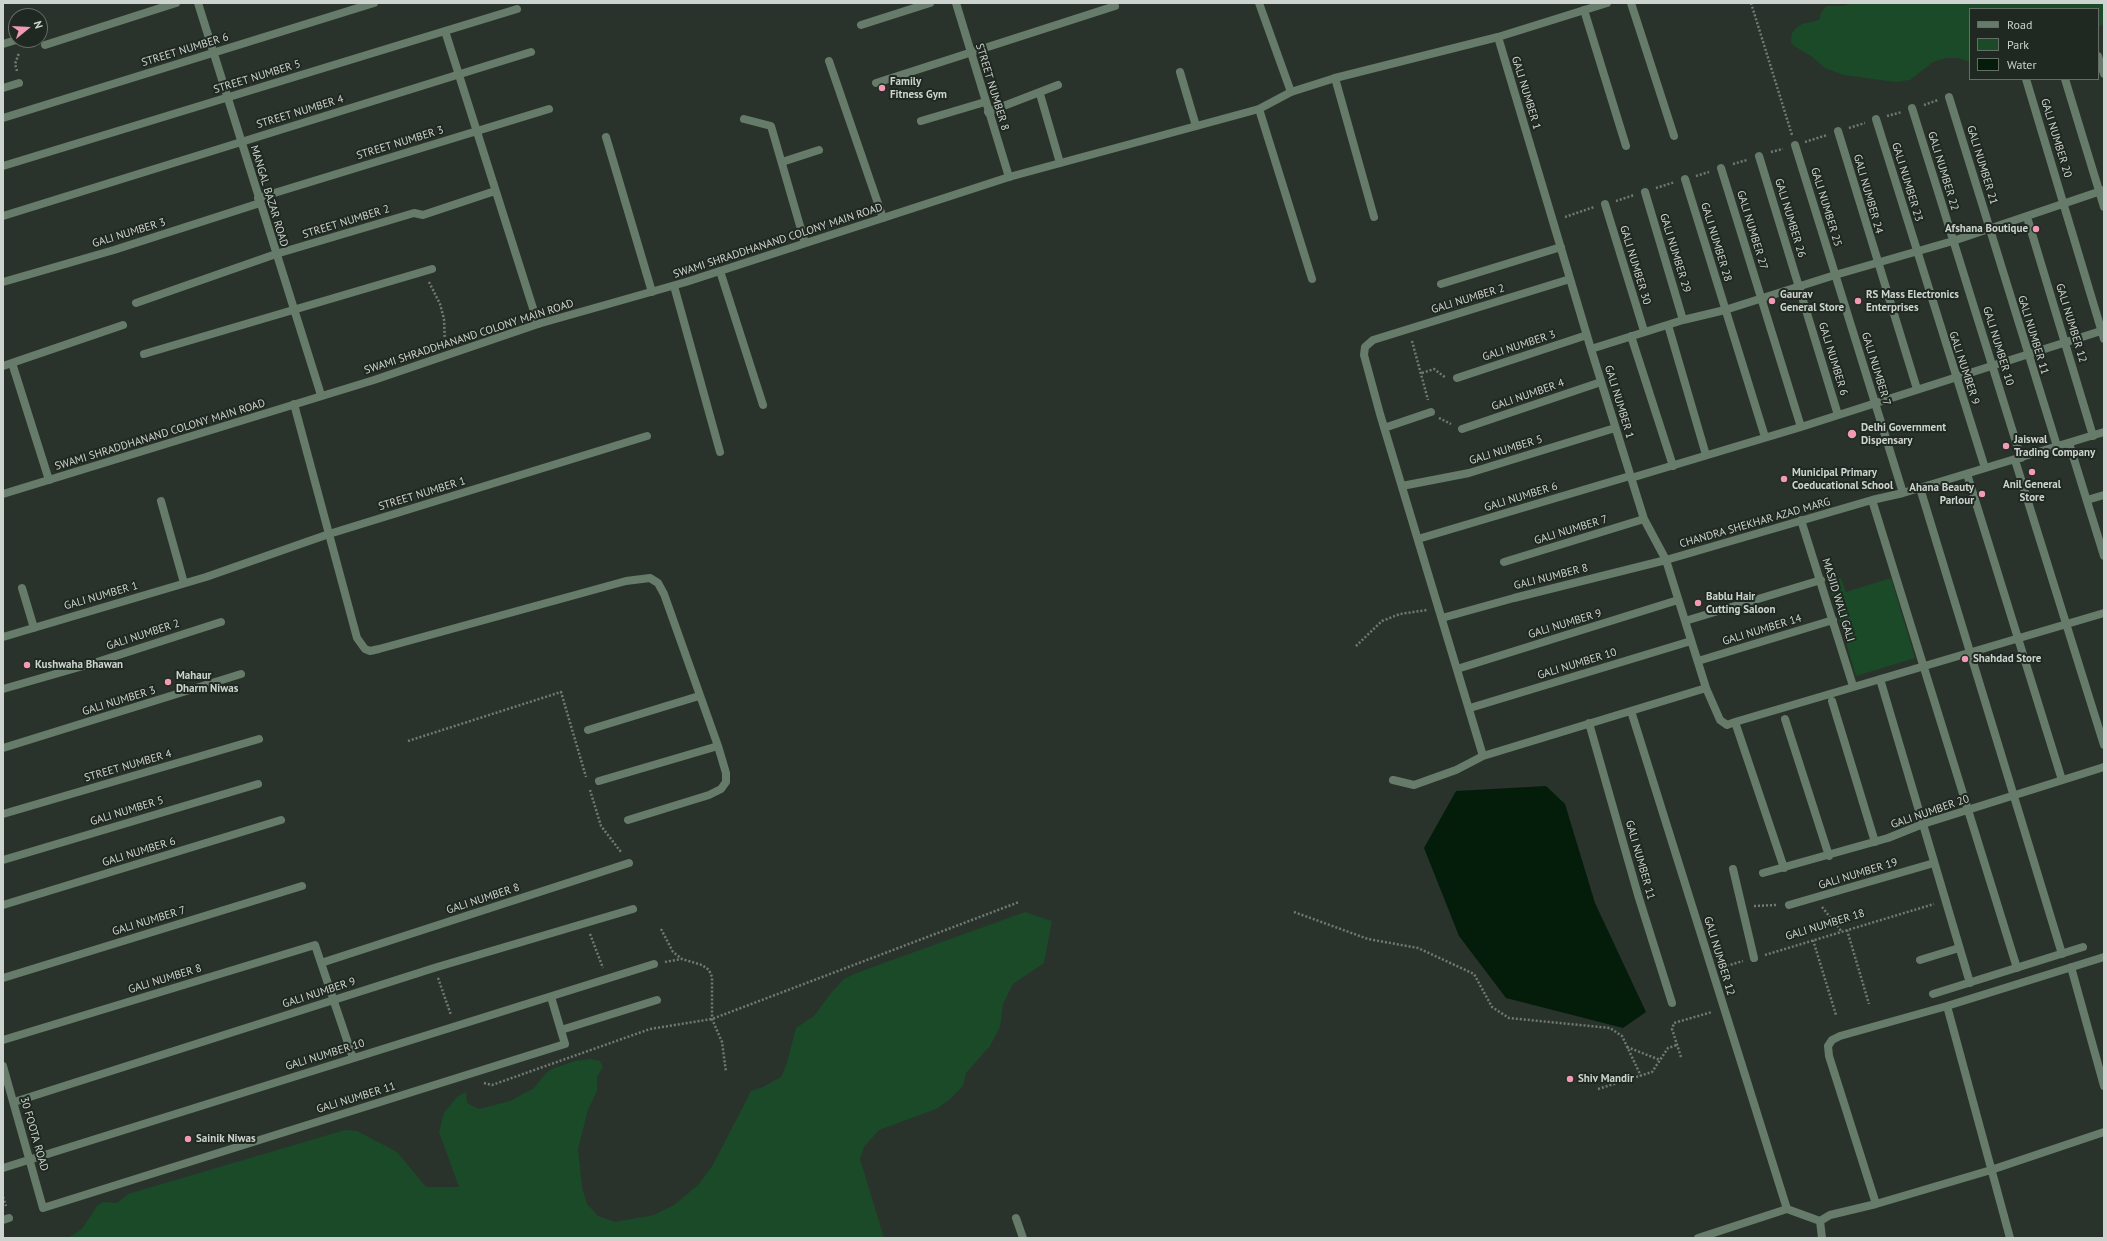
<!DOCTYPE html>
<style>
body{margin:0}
#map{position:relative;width:2107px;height:1241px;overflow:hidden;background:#29332b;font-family:"PT Sans",sans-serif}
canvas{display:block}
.frame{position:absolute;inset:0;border:4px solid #cdd3ce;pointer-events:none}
.legend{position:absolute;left:1969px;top:8px;width:130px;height:72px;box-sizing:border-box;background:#202921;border:1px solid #656d66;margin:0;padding:5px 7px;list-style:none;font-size:12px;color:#cdd3ce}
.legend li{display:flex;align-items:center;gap:8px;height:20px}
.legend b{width:20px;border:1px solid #656d66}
.north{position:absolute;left:8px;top:8px;width:40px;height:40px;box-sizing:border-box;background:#202921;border:1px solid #656d66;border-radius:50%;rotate:72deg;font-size:11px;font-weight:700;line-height:16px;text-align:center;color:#cdd3ce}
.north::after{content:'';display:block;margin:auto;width:14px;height:18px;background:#f09ab5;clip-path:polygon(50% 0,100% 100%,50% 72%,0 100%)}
</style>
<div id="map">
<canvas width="2107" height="1241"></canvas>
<div class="frame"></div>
<ul class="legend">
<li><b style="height:5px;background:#667b69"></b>Road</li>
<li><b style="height:11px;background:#1b4a28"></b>Park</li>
<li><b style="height:11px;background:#041d0b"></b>Water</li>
</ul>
<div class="north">N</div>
</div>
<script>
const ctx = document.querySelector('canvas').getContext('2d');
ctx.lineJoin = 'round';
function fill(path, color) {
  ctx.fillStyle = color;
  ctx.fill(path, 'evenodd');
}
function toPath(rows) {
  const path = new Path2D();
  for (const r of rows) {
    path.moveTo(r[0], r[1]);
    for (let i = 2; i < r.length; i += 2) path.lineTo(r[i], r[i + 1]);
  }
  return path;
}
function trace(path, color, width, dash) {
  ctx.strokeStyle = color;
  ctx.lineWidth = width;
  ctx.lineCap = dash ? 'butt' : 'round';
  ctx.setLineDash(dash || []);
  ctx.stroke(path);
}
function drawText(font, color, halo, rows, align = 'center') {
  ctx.font = font + ' "PT Sans",sans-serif';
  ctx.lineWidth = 4;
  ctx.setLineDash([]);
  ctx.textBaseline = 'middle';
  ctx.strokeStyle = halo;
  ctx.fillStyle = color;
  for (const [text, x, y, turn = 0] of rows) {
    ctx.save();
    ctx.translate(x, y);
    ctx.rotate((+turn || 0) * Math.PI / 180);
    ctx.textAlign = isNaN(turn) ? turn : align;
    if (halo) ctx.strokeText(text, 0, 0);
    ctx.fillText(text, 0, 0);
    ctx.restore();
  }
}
fill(toPath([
 [1854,3,2104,3,2104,24,2098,27,2098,9,1970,9,1970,62,1958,58,1946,58,1933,62,1910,80,1895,82,1844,75,1825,68,1811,56,1794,46,1791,42,1792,33,1796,28,1802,24,1819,20,1822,11,1827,6,1843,6],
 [1841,578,1846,592,1891,578,1915,658,1856,676,1828,582],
 [1025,912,1052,921,1044,963,1013,984,1003,1004,1000,1027,990,1046,966,1073,963,1086,949,1100,936,1109,879,1130,864,1147,860,1159,884,1238,68,1238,82,1229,97,1206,103,1202,117,1203,128,1194,345,1130,357,1131,397,1152,426,1187,459,1187,439,1132,444,1113,457,1097,466,1092,467,1103,479,1109,510,1101,534,1088,546,1073,554,1068,575,1061,590,1059,600,1061,603,1067,597,1077,597,1091,588,1110,578,1149,582,1187,587,1204,598,1216,615,1222,654,1215,674,1205,698,1185,713,1165,751,1091,763,1087,781,1077,786,1066,796,1028,814,1016,831,993,844,979,859,972]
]), '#1b4a28');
fill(toPath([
 [1546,786,1565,804,1595,903,1646,1012,1623,1028,1506,998,1459,936,1424,848,1456,791]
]), '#041d0b');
trace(toPath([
 [1751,3,1792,135],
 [17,71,15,64,19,53],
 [1924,105,1938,100],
 [1887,116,1902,112],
 [1849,128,1865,123],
 [1805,142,1827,135],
 [1771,152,1783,149],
 [1733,164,1747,160],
 [1696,176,1709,172],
 [1656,188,1675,182],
 [1616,201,1634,195],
 [1565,217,1594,207],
 [429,282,440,304,444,319,445,344],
 [1412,341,1428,400],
 [1422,373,1434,369,1446,378],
 [1439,418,1451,424],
 [1356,646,1382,621,1400,614,1427,610],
 [408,741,561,692,586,777],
 [590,790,601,826,621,852],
 [1754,906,1776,905],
 [1822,907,1842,932],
 [1294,912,1368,939,1418,948,1474,974,1492,1007,1509,1018,1610,1028,1622,1036,1641,1076],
 [661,929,673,952,682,959,702,965,709,970,712,977,712,1019,722,1042,726,1072],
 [1847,930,1869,1004],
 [590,934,603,968],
 [1813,940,1836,1015],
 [1765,955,1934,904],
 [665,962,681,959],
 [1723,967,1743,961],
 [438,978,451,1015],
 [1627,1047,1660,1060],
 [1681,1057,1672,1029,1674,1023,1712,1012],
 [484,1083,492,1085,650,1029,712,1019,1019,902],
 [1598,1089,1652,1072,1668,1048,1677,1045],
 [3,1197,6,1206]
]), '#717a73', 2.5, [2, 2]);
trace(toPath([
 [1631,3,1674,136],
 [1584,10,1626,146],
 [1180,72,1196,126],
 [1040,94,1060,163],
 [1259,109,1312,279],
 [988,112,1058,85],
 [720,271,763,405]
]), '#667b69', 8);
trace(toPath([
 [198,3,321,395],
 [956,3,1009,177],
 [1259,3,1291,92],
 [861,25,930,3],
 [445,31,538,324],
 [1498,37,1591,349,1644,519,1666,560,1706,688,1720,720,1727,725,1735,722,2104,613],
 [3,44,16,40],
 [45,45,176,3],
 [2098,56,2104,74],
 [829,61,883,218],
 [1335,78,1374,217],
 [2026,79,2104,339],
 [2065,79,2104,207],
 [876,83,1115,6],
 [3,88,19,83],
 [1949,97,2057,446],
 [1912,108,2021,458],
 [3,118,374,3],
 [744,119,771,126,805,243],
 [1876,119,1985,468],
 [921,121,985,102],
 [1838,131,1917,389],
 [606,137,652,292],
 [1795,145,1903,493],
 [1759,156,1838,415],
 [782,162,819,150],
 [3,166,517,9],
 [1721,168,1801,427],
 [1685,179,1765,437],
 [1645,192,1683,320],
 [258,198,549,109],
 [1605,204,1644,331],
 [3,216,531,52],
 [2027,217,2093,436],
 [3,282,114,250,260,203],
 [1441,284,1561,247],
 [674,286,720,452],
 [136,303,276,254,414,213,423,215,495,191],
 [1668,325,1706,455],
 [1631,336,1673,466],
 [1591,349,1683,320,1725,310,1835,275,1953,241,2104,190],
 [144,354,432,269],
 [12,363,49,480],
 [3,366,123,325],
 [1457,378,1587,335],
 [294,404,357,638,365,649,370,651,379,649,626,581,650,578,658,583,664,594,718,746,726,773,726,782,721,789,709,795,628,820],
 [1384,428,1431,412],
 [1462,429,1601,382],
 [2069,443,2104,556],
 [2015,460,2104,745],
 [1967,474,2062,780],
 [1631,478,1801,427,2104,330],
 [1402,486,1469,473,1615,428],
 [1920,488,2062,954],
 [1872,500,2017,968],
 [2087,500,2104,495],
 [161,501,184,583],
 [1801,520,1853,686],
 [1418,539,1630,476],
 [1504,562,1644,519],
 [22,588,34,628],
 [1442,618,1514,598,1666,560,1872,500,1903,493,2104,432],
 [1685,621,1821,580],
 [3,637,206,577,329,534,647,436],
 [1698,661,1833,620],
 [1457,669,1678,600],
 [1880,679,1970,983],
 [3,689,97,662,221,622],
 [1832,701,1875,842],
 [1470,708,1691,641],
 [1631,711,1787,1209],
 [1785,719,1829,856],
 [1735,722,1784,868],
 [1589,723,1638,895,1672,1003],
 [588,730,699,696],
 [3,748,241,674],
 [1483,756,1380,414,1364,355,1365,347,1373,340,1570,279],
 [1393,780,1414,785,1456,770,1483,756,1706,688],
 [599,781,718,746],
 [3,814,259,739],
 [3,860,258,784],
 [1733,869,1754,958],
 [1763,873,1888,838,1923,824,2104,767],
 [3,905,281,820],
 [1789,905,1934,863],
 [1920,960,1959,948],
 [321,963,629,863],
 [2071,967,2104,1086],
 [3,978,302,886],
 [1933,994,2083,947],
 [1947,1006,2010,1238],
 [561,1030,657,1000],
 [3,1040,315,945,353,1058],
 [3,1066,43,1208,565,1044,551,997],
 [14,1102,434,968,633,909],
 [3,1168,654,964],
 [1876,1204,1829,1056,1828,1046,1832,1040,1840,1036,1947,1006,2104,957],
 [1016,1218,1023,1238],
 [3,1220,9,1218],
 [1698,1238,1787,1209,1820,1221],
 [1822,1238,1820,1221,1830,1215,1876,1204,1991,1170,2104,1132]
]), '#667b69', 8);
trace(toPath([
 [3,494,374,380,538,324,686,282,1009,177,1259,109,1291,92,1335,78,1498,37,1607,3]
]), '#667b69', 8);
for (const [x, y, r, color] of [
 [882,88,4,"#f09ab5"],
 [2036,229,4,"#f09ab5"],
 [1772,301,4,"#f09ab5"],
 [1858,301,4,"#f09ab5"],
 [1852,434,5,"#f09ab5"],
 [2006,446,4,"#f09ab5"],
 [2032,472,4,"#f09ab5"],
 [1784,479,4,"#f09ab5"],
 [1982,494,4,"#f09ab5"],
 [1698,603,4,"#f09ab5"],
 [1965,659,4,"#f09ab5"],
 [27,665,4,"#f09ab5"],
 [168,682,4,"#f09ab5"],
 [1570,1079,4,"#f09ab5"],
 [188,1139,4,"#f09ab5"]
]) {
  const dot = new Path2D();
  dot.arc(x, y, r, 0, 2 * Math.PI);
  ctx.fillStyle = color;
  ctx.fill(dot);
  trace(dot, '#202921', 1.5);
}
drawText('11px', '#cdd3ce', '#202921', [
 ["STREET NUMBER 6",185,50,-17],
 ["STREET NUMBER 5",257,77,-17],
 ["STREET NUMBER 8",992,87,73],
 ["GALI NUMBER 1",1526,93,73],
 ["STREET NUMBER 4",300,112,-17],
 ["GALI NUMBER 20",2056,138,73],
 ["STREET NUMBER 3",400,143,-17],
 ["GALI NUMBER 21",1982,165,73],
 ["GALI NUMBER 22",1943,171,73],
 ["GALI NUMBER 23",1907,182,73],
 ["GALI NUMBER 24",1868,194,74],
 ["MANGAL BAZAR ROAD",269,196,73],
 ["GALI NUMBER 25",1826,207,73],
 ["GALI NUMBER 26",1790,218,73],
 ["STREET NUMBER 2",346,222,-17],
 ["GALI NUMBER 27",1752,230,73],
 ["GALI NUMBER 3",129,233,-17],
 ["SWAMI SHRADDHANAND COLONY MAIN ROAD",778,241,-18],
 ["GALI NUMBER 28",1716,242,73],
 ["GALI NUMBER 29",1675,253,73],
 ["GALI NUMBER 30",1635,265,73],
 ["GALI NUMBER 2",1468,299,-17],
 ["GALI NUMBER 12",2071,323,73],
 ["GALI NUMBER 11",2033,335,73],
 ["SWAMI SHRADDHANAND COLONY MAIN ROAD",469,337,-18],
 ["GALI NUMBER 3",1519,346,-18],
 ["GALI NUMBER 10",1998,346,73],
 ["GALI NUMBER 6",1833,359,73],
 ["GALI NUMBER 9",1964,368,72],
 ["GALI NUMBER 7",1876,369,73],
 ["GALI NUMBER 4",1528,395,-19],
 ["GALI NUMBER 1",1619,402,73],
 ["SWAMI SHRADDHANAND COLONY MAIN ROAD",160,435,-17],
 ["GALI NUMBER 5",1506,450,-17],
 ["STREET NUMBER 1",422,494,-17],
 ["GALI NUMBER 6",1521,497,-17],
 ["CHANDRA SHEKHAR AZAD MARG",1755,523,-16],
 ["GALI NUMBER 7",1571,530,-17],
 ["GALI NUMBER 8",1551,577,-14],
 ["GALI NUMBER 1",101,596,-16],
 ["MASJID WALI GALI",1838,600,73],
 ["GALI NUMBER 9",1565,624,-17],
 ["GALI NUMBER 14",1762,630,-17],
 ["GALI NUMBER 2",143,635,-18],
 ["GALI NUMBER 10",1577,664,-17],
 ["GALI NUMBER 3",119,701,-17],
 ["STREET NUMBER 4",128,766,-16],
 ["GALI NUMBER 5",127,811,-17],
 ["GALI NUMBER 20",1930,812,-19],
 ["GALI NUMBER 6",139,852,-17],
 ["GALI NUMBER 11",1640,860,74],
 ["GALI NUMBER 19",1858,874,-17],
 ["GALI NUMBER 8",483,899,-18],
 ["GALI NUMBER 7",149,921,-17],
 ["GALI NUMBER 18",1825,925,-17],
 ["GALI NUMBER 12",1719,956,73],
 ["GALI NUMBER 8",165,979,-17],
 ["GALI NUMBER 9",319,993,-18],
 ["GALI NUMBER 10",325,1055,-17],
 ["GALI NUMBER 11",356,1098,-17],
 ["30 FOOTA ROAD",34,1134,74]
]);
drawText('bold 11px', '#cdd3ce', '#202921', [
 ["Family",890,82],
 ["Fitness Gym",890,95],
 ["Afshana Boutique",2028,229,"right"],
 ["Gaurav",1780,295],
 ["General Store",1780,308],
 ["RS Mass Electronics",1866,295],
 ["Enterprises",1866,308],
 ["Delhi Government",1861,428],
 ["Dispensary",1861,441],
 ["Jaiswal",2014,440],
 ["Trading Company",2014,453],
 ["Municipal Primary",1792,473],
 ["Coeducational School",1792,486],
 ["Anil General",2032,485,"center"],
 ["Store",2032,498,"center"],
 ["Ahana Beauty",1974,488,"right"],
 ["Parlour",1974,501,"right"],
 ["Bablu Hair",1706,597],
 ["Cutting Saloon",1706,610],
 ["Shahdad Store",1973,659],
 ["Kushwaha Bhawan",35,665],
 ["Mahaur",176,676],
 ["Dharm Niwas",176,689],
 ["Shiv Mandir",1578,1079],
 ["Sainik Niwas",196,1139]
], 'left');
</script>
